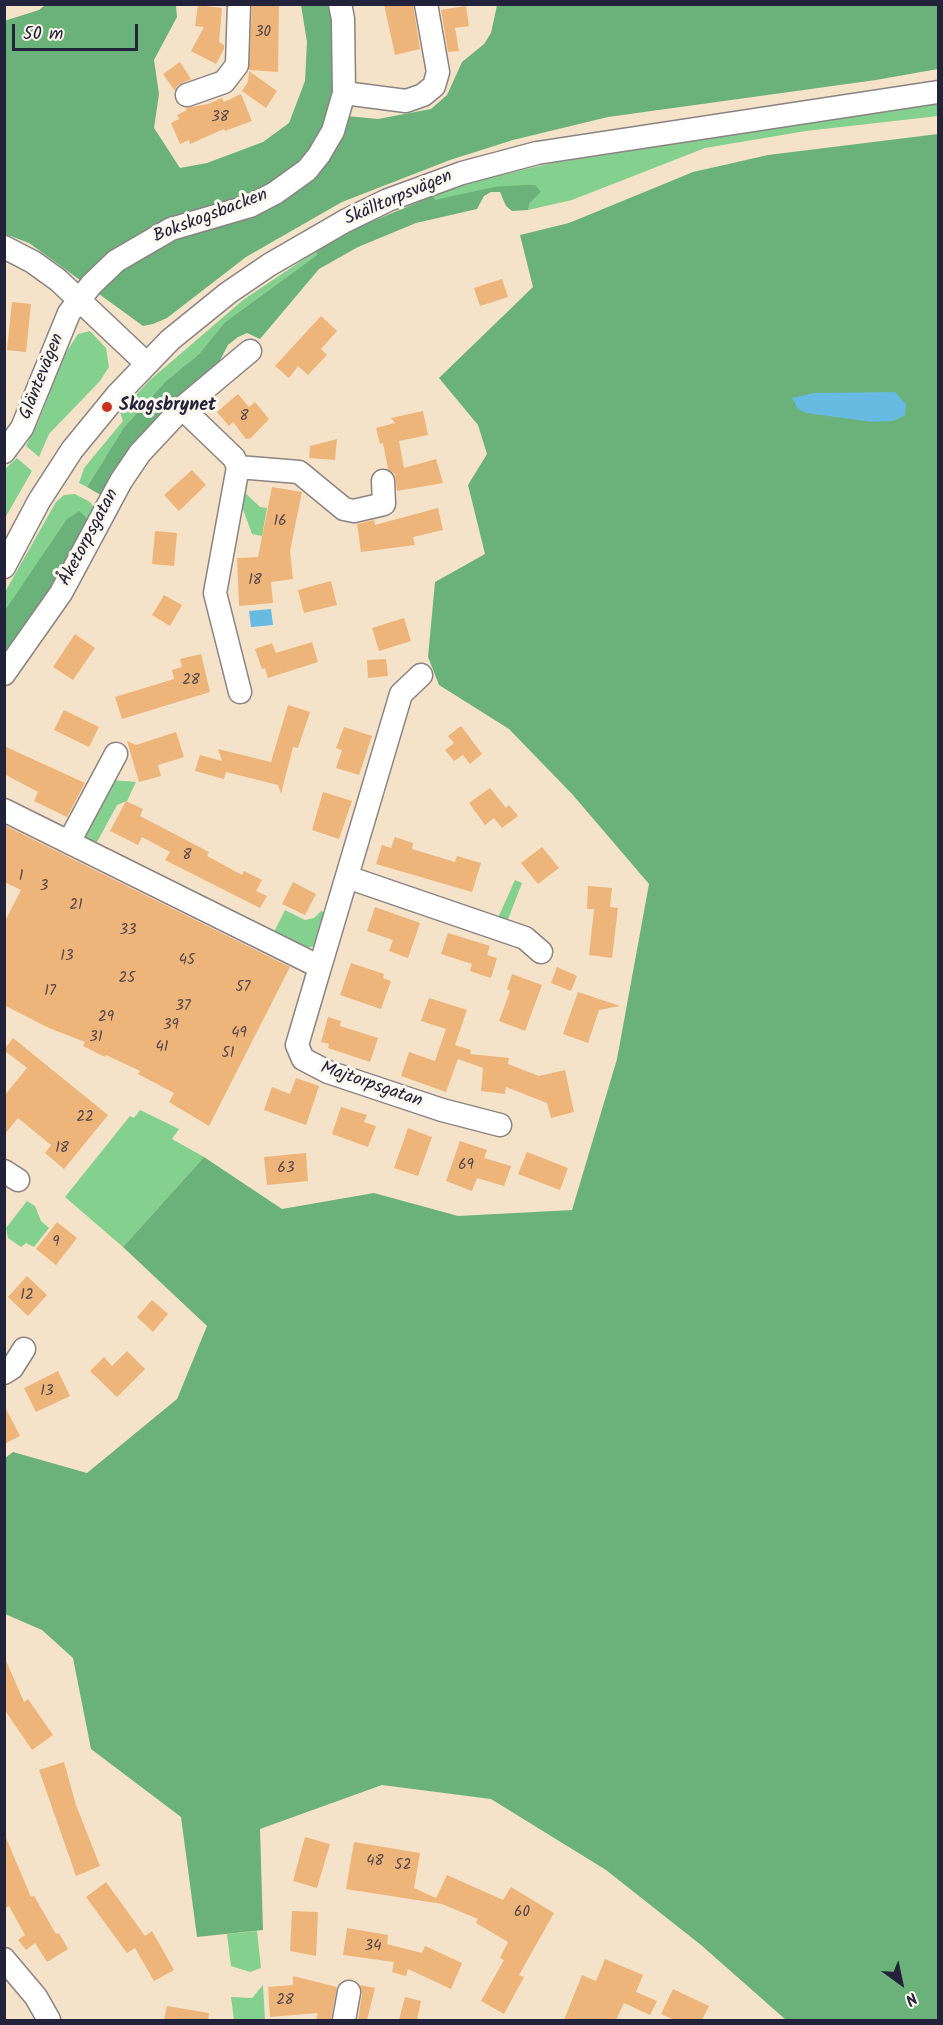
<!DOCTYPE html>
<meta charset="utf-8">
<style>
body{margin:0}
#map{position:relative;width:943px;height:2025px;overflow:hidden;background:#f4e3c8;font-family:Kalam,sans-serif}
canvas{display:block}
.frame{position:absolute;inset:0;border:6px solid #22223b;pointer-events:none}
.north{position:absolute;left:871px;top:1953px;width:60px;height:60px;-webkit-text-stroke:4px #fbf7ec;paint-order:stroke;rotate:147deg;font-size:16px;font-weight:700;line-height:24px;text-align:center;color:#22223b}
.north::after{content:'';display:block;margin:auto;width:21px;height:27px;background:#22223b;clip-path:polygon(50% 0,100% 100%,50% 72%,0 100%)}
.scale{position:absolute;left:12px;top:24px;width:126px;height:27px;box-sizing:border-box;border:3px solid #22223b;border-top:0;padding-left:8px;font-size:18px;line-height:21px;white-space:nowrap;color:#22223b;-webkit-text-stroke:4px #fbf7ec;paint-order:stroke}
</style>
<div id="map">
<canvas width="943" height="2025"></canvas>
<div class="frame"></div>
<div class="north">N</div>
<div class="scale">50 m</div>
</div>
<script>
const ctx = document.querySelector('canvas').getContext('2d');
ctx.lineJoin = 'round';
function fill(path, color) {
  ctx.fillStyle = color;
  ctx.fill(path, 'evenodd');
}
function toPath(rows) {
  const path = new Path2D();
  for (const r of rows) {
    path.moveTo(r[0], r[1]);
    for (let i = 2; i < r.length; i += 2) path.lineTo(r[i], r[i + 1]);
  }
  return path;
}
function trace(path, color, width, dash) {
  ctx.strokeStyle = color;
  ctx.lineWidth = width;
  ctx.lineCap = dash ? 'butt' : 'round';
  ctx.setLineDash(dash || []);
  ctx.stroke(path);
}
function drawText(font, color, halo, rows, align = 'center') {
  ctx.font = font + ' Kalam,sans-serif';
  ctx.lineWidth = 6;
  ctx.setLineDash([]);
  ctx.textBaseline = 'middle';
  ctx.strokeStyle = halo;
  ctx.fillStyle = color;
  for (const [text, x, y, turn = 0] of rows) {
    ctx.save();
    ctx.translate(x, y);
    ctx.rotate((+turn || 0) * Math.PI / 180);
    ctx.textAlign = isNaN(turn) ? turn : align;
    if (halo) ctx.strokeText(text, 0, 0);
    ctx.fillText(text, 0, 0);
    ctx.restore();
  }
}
fill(toPath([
 [938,103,938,116,806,131,705,148,572,200,528,210,530,203,541,192,493,187,435,201,433,196,476,181,552,163],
 [316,251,317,255,225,322,199,354,166,381,124,427,87,487,79,483,84,468,123,421,120,412,150,380,243,300],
 [90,331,106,348,109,367,100,381,49,434,39,457,26,446,37,425,65,354,78,334],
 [17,458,32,471,5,518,5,469],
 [240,488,260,507,267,508,262,536,252,534,241,504],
 [75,494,90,502,95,509,87,532,66,520,5,612,5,592,56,502,64,495],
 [111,780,136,782,127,801,117,805,96,844,82,836],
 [515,880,522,883,507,922,498,918],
 [285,910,305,920,314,918,321,911,328,914,319,944,305,949,273,934],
 [140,1110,179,1129,172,1139,204,1157,123,1247,65,1197,130,1116,134,1118],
 [27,1201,35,1206,41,1221,49,1228,34,1247,26,1243,21,1247,8,1238,6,1228],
 [257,1931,261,1968,250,1972,231,1966,227,1934],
 [263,1985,265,2020,234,2020,231,1997,252,1998]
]), '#84d08f');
fill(toPath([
 [335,4,336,115,378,119,431,109,447,95,462,62,484,44,491,33,497,5,938,5,938,69,876,80,608,117,513,140,450,160,342,202,246,257,167,318,153,324,143,326,29,243,5,234,4,21,39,10,45,5,176,5,177,17,154,60,159,94,154,128,180,168,207,163,263,142,289,123,305,81,307,42,301,5],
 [938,134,938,2020,786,2020,701,1945,606,1870,491,1799,382,1785,260,1829,263,1930,197,1937,181,1817,91,1749,73,1658,42,1630,5,1614,5,1458,13,1452,87,1473,177,1399,207,1326,123,1247,204,1157,282,1209,374,1193,458,1216,572,1210,617,1059,649,884,572,794,509,729,439,685,428,657,435,582,485,554,468,485,487,454,478,425,439,378,533,287,520,235,569,223,693,172,768,155],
 [524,185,535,185,541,192,530,203,528,210,512,211,506,206,500,192,491,192,484,196,477,209,416,223,358,247,319,269,260,339,247,333,238,337,228,345,217,366,164,410,143,435,104,497,87,487,124,427,166,381,199,354,225,322,317,255,316,251,361,226,433,196,435,200,493,187],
 [79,511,86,517,87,532,5,661,4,612,66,520]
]), '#6bb27a');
fill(toPath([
 [895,392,906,404,905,415,893,421,873,422,806,413,798,409,792,398,814,393],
 [271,609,273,625,251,627,249,611]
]), '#67bae2');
fill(toPath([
 [252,4,279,5,278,72,249,70],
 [384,4,413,4,420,49,395,55],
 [198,5,222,8,219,42,224,45,224,49,216,64,191,51,204,27,195,26],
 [466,6,469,26,455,28,459,51,448,52,441,10],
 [180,62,191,79,177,86,175,91,163,74],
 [249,71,277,91,266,108,242,91,248,82],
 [241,94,252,121,225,131,224,129,190,144,189,140,180,144,171,123,179,119,177,115,187,110,186,108,208,104,222,98,224,102],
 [502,279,508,297,480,306,474,288],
 [12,302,31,304,26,352,7,350],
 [321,316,337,331,321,349,327,355,308,375,298,366,289,378,275,366],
 [238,394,249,407,255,402,269,419,251,438,246,439,233,422,229,426,217,412],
 [423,411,428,435,399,441,404,468,436,459,443,483,397,491,395,474,388,469,383,443,380,444,376,428,395,423,391,418],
 [337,439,335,460,309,458,310,446],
 [192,470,206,485,179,511,164,495],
 [272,487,302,492,290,551,293,579,271,582,273,603,239,606,237,558,258,557],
 [438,508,443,530,413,537,415,545,361,552,357,524,374,520,375,525],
 [155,531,177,533,174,566,152,564],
 [331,581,337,605,304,613,298,590],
 [164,595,182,605,170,626,152,615],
 [404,618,411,641,379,651,372,628],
 [75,634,95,648,73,680,53,667],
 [312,642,318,662,268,678,265,668,262,669,255,649,272,643,276,653],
 [201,654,210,692,122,719,115,697,174,679,172,670,182,667,180,659],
 [386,659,388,676,368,678,367,660],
 [288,705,310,712,298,748,293,747,281,794,278,785,226,772,224,779,195,771,200,755,222,761,218,749,271,762],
 [64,710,99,727,89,747,54,730],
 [461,726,482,754,470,764,463,755,454,761,445,750,454,743,448,736],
 [344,727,372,736,359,775,336,768,342,750,336,748],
 [176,732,184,757,158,765,161,776,139,782,127,741,136,745],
 [4,746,85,783,67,817,34,801,38,792,4,774],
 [490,788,506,808,509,805,518,816,502,828,494,818,485,825,469,803],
 [323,792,352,801,339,839,312,830],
 [126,801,143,809,140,816,209,852,207,856,242,875,244,871,262,880,256,891,267,896,260,908,165,860,170,852,142,837,138,845,110,831],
 [4,825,290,967,209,1126,169,1102,174,1093,138,1074,140,1071,106,1055,105,1057,83,1046,85,1042,49,1028,4,1005,4,923,21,890,4,882],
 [395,837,413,843,412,849,455,862,457,856,481,863,472,892,376,864,382,845,391,848],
 [542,847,559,868,538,884,521,863],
 [293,882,316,894,305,915,282,904],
 [588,886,612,888,610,907,618,908,612,958,589,955,594,909,587,909],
 [375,907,420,923,408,958,389,951,393,940,367,931],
 [448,933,490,946,487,955,497,958,491,978,470,971,472,964,441,954],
 [351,963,384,974,383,978,391,981,381,1009,340,995],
 [557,967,577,976,571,991,551,983],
 [512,974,542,985,525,1031,499,1021,510,991,507,989],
 [578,992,620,1006,599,1010,588,1043,563,1034],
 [429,998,467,1010,455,1045,471,1050,470,1054,509,1058,508,1064,539,1076,565,1070,574,1112,551,1118,547,1103,506,1087,505,1094,481,1091,483,1068,458,1059,446,1092,401,1076,409,1052,435,1061,446,1029,421,1021],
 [328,1017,341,1021,340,1026,378,1038,370,1062,328,1048,329,1044,321,1042],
 [13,1038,108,1115,64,1169,45,1153,51,1145,18,1118,4,1135,4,1096,27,1068,4,1050],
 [296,1078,319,1086,306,1125,264,1110,272,1087,290,1094],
 [341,1107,367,1115,364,1122,376,1126,368,1147,332,1134],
 [408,1128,432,1137,418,1176,394,1168],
 [460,1141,487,1150,484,1158,511,1166,504,1186,477,1178,472,1191,446,1181],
 [527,1152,568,1168,560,1190,518,1174],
 [306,1153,308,1181,267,1185,264,1157],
 [57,1222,77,1238,56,1265,36,1249],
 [27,1276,47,1295,28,1316,8,1297],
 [152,1300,168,1314,153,1332,137,1317],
 [127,1351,145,1369,117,1397,90,1371,104,1357,112,1366],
 [58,1371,70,1396,36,1412,24,1388],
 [4,1405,20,1436,4,1444],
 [4,1656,24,1702,28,1699,53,1735,32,1750,4,1709],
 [64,1762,76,1805,100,1866,76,1876,39,1770],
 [4,1833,31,1897,34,1896,56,1934,59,1933,68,1949,47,1962,35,1943,26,1950,18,1940,25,1935,9,1906,4,1909],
 [305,1837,330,1844,317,1888,293,1881],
 [354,1842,420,1853,414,1888,436,1898,447,1875,503,1900,511,1887,554,1913,519,1975,524,1977,504,2014,481,2001,504,1960,500,1958,508,1942,476,1923,478,1919,442,1904,346,1889],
 [106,1882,145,1936,152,1931,174,1970,154,1981,135,1948,127,1953,86,1897],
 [292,1911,318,1912,316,1956,290,1951],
 [347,1928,388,1935,387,1944,422,1953,425,1946,462,1963,451,1989,408,1969,406,1976,392,1972,394,1962,343,1955],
 [605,1959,643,1975,636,1992,657,2001,650,2015,624,2003,616,2020,564,2020,582,1975,596,1981],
 [293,1976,337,1987,331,2020,316,2020,318,2013,270,2017,268,1987,293,1985],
 [360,1985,375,1988,367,2020,358,2020,362,1994],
 [673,1989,709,2006,702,2020,675,2020,661,2014],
 [405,1997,421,2001,417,2020,399,2020],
 [167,2006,209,2013,208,2020,164,2020]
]), '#eeb57a');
const minor = toPath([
 [344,93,406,101,423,95,434,86,438,72,426,4],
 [187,95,224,82,237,65,239,4],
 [4,247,33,262,58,280,147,364],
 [182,408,234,458,238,467,299,472,344,509,354,511,384,504,383,481],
 [4,452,22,428,69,313,91,285,116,261,171,229,250,206,275,193,307,170,319,155,333,131,344,93,343,19,340,4],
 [238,467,215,593,240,692],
 [4,567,39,501,72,450,117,395,170,340,228,293,269,265,345,221,388,200,462,173,537,153,938,92],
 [4,674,61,593,121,481,140,453,182,408,250,351],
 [4,810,320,967,401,694,421,675],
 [69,842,116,754],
 [347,877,525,938,541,952],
 [320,967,297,1045,303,1059,328,1072,442,1110,500,1125],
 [4,1171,18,1180],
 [4,1373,12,1368,24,1349],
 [4,1959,36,1997,49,2020],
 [344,2020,349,1992]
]);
trace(minor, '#8b8282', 25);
trace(minor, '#fff', 22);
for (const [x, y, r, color] of [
 [107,407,6,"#c8321e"]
]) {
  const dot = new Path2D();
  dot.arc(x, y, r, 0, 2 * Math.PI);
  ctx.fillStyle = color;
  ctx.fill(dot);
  trace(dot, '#fbf7ec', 2);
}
drawText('15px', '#55474b', null, [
 ["30",263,33],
 ["38",220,118],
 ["8",244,417],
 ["16",280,522],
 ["18",255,581],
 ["28",191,681],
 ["8",187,856],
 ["1",21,877],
 ["3",44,887],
 ["21",76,906],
 ["33",128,931],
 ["13",67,957],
 ["45",187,961],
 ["25",127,979],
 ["57",243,988],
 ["17",50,992],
 ["37",183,1007],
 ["29",106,1018],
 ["39",171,1026],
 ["49",239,1034],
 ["31",96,1038],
 ["41",162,1048],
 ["51",228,1054],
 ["22",85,1118],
 ["18",62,1149],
 ["69",466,1166],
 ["63",286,1169],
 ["9",56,1243],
 ["12",27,1296],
 ["13",47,1392],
 ["48",375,1862],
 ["52",403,1866],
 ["60",522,1913],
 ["34",373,1947],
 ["28",285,2001]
]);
drawText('18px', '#22223b', '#fbf7ec', [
 ["Skälltorpsvägen",399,199,-23],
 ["Bokskogsbacken",211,217,-21],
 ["Gläntevägen",43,377,-68],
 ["Åketorpsgatan",90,538,-62],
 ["Majtorpsgatan",371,1086,19]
]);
drawText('bold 18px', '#22223b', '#fbf7ec', [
 ["Skogsbrynet",119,407]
], 'left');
</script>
